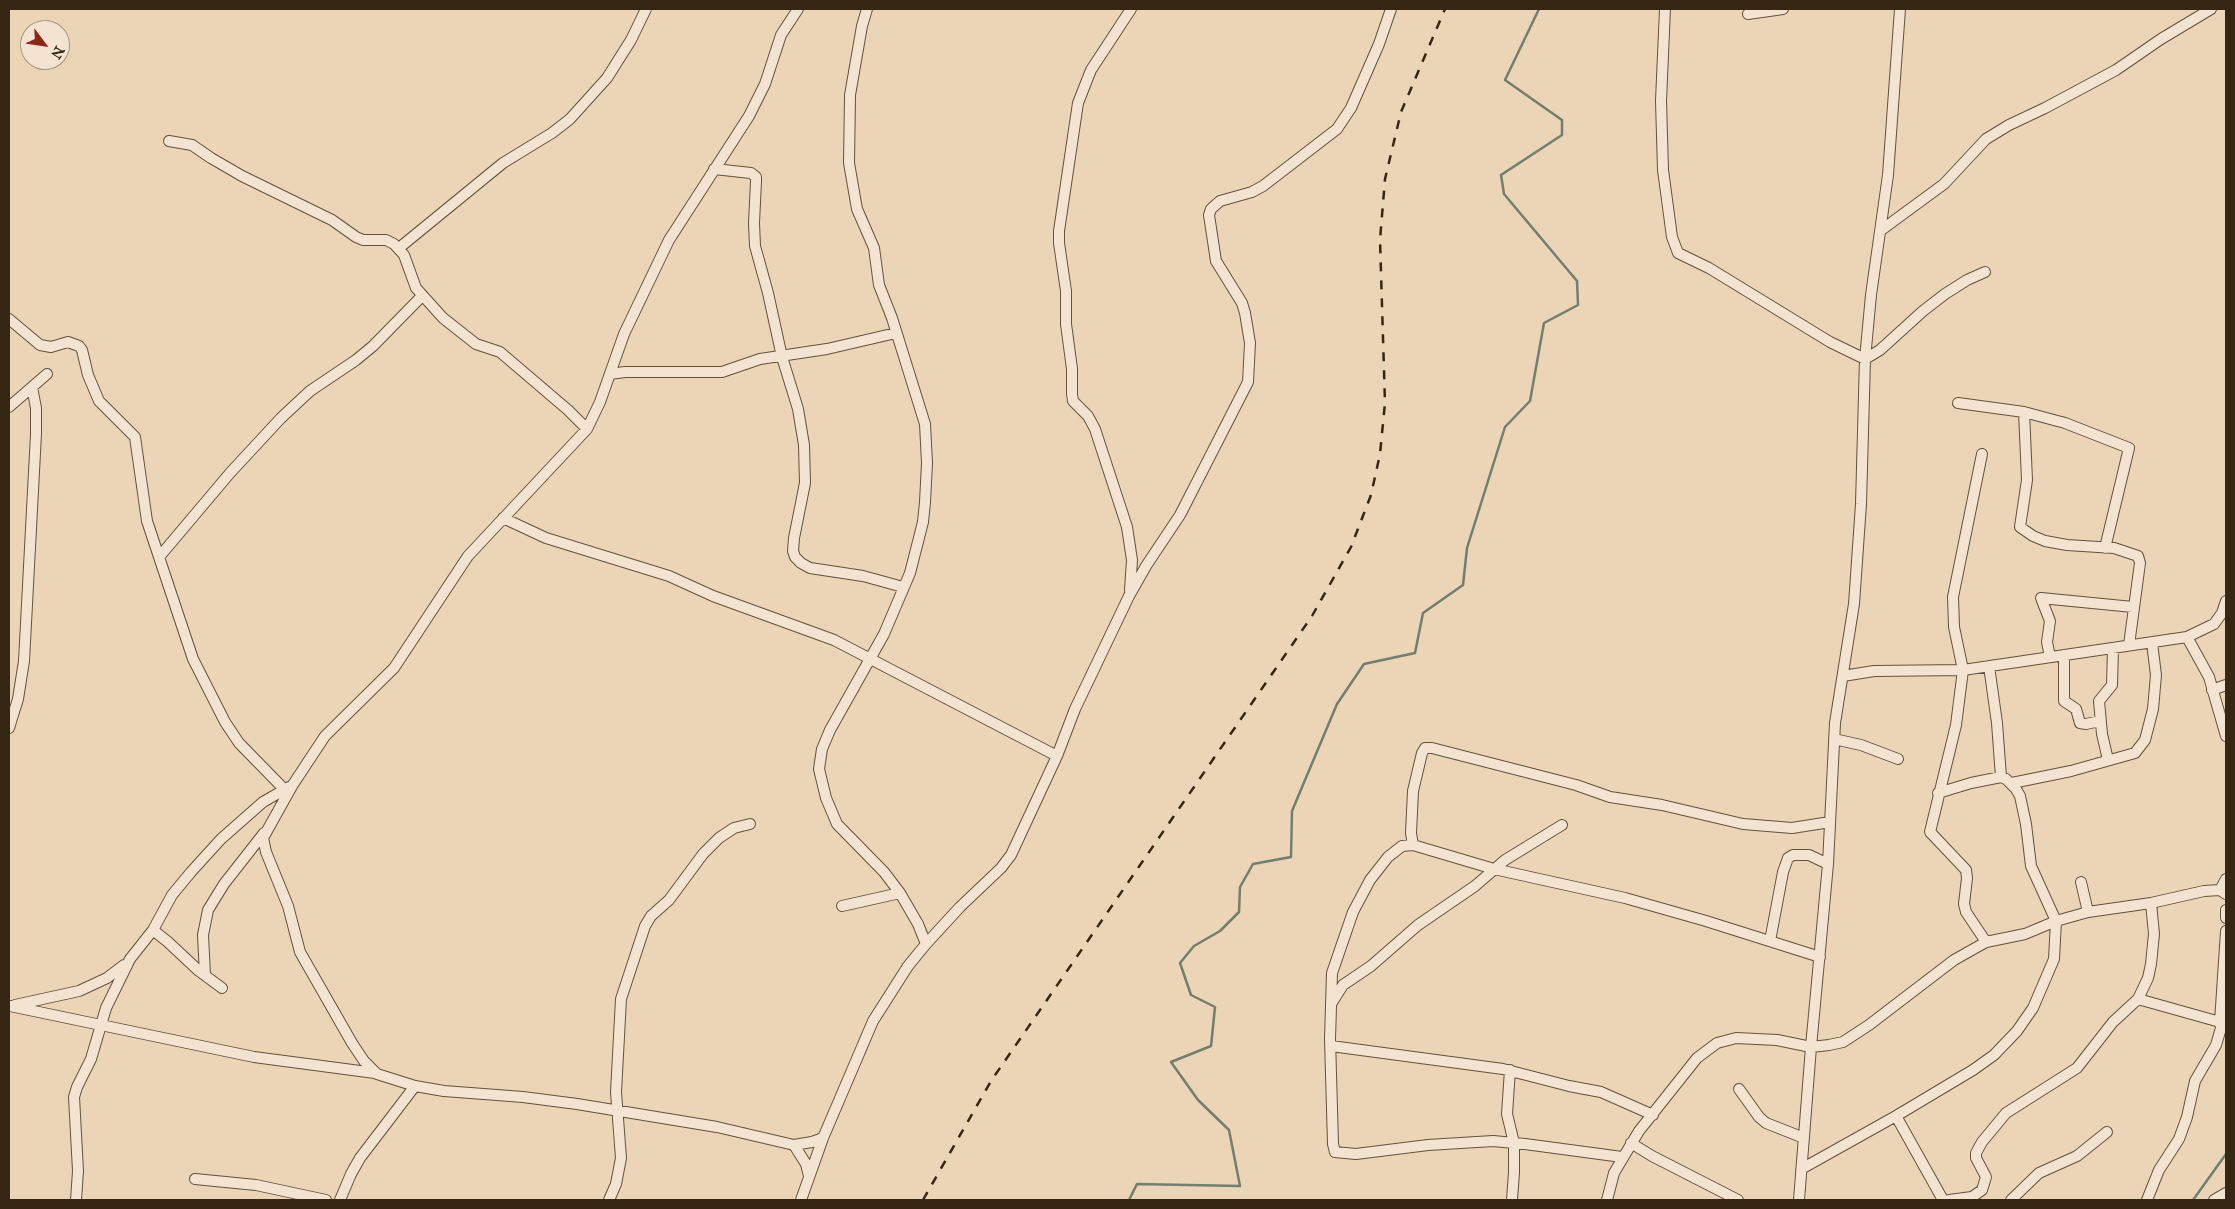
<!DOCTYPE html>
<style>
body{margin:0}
#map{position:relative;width:2235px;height:1209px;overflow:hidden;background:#ebd5b6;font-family:"IM FELL Great Primer",serif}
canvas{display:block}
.frame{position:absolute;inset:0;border:10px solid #362715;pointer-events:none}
.north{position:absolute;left:20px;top:20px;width:50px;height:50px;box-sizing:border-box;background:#f2e4d0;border:1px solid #a79885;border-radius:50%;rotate:121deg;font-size:14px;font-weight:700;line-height:20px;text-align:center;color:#362715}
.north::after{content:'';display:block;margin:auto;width:18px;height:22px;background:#8f2418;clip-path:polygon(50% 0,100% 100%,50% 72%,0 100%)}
</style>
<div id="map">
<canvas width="2235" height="1209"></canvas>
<div class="frame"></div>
<div class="north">N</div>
</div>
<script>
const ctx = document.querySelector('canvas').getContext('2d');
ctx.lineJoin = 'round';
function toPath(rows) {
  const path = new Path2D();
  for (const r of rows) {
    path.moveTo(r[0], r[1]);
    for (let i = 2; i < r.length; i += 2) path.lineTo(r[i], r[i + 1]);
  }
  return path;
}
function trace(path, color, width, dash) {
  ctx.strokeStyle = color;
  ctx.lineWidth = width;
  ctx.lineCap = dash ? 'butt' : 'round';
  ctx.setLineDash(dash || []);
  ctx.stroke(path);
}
trace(toPath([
 [1129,1200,1137,1184,1240,1186,1229,1130,1198,1100,1171,1062,1211,1046,1215,1007,1191,995,1180,963,1194,946,1220,931,1239,912,1240,887,1253,864,1291,857,1292,811,1337,704,1364,664,1415,653,1423,613,1463,585,1467,548,1505,427,1530,401,1544,323,1578,305,1577,281,1504,194,1501,175,1562,135,1562,120,1505,80,1539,9],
 [2193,1200,2226,1154]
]), '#717f70', 2.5);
const minor = toPath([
 [798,9,781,35,765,84,749,116,669,240,624,334,600,402,587,429,468,556,394,668,325,736,292,786,263,838,266,852,288,906,300,952,352,1043,364,1061,377,1074,415,1086,444,1091,523,1097,577,1104,717,1127,794,1145,812,1142,823,1138],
 [867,9,862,26,850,95,849,163,857,209,874,248,879,285,892,318,925,424,927,463,925,502,923,522,910,573,884,634,830,730,822,749,819,769,826,798,837,824,884,872,900,893,918,924,926,944],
 [1665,9,1661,101,1663,170,1672,237,1678,253,1709,268,1830,342,1865,359,1880,350,1923,311,1945,294,1967,280,1985,272],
 [1748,14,1783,9],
 [169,141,192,145,211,158,242,176,332,220,356,237,363,240,386,240,394,244,404,255,416,288,443,318,476,344,500,352,568,410,587,429],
 [714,169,751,173,756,177,756,181,754,223,755,246,768,293,782,357,798,409,804,445,805,483,794,538,793,551,795,557,801,563,810,568,863,576,903,587],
 [1880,231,1944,184,1986,139,2009,125,2045,108,2116,70,2161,39,2211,9],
 [399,248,503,163,552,133,570,119,607,78,631,40,646,9],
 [9,319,40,345,51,347,68,342,79,346,82,350,88,375,99,401,135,437,147,521,193,659,225,722,239,743,284,789],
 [610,374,625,372,722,372,760,359,827,349,896,333],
 [1958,403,2024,412,2065,423,2129,448,2105,548],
 [9,407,47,374],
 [2024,412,2027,480,2020,527,2033,536,2045,541,2067,545,2114,548,2138,556,2140,563,2129,645],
 [1982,454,1953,597,1954,627,1963,670,1956,725,1930,832,1966,870,1967,878,1964,904,1966,912,1986,942],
 [503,518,546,538,669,576,713,596,834,640,1057,756],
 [160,556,230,473,281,418,310,391,356,360,373,346,422,296],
 [1130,590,1132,560,1127,527,1095,429,1088,416,1073,401,1072,394,1072,369,1066,324,1066,291,1059,243,1059,231,1078,103,1091,70,1131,9],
 [2041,598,2133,607],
 [2041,598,2050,621,2047,642,2050,657],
 [2187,637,2209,677,2226,736],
 [2064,655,2064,701,2076,709,2080,723,2086,724,2100,721],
 [1989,666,1997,723,2001,777],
 [1843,676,1874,671,1963,670,2187,637,2214,624,2222,613,2226,601],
 [2212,690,2226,685],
 [9,728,18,699,24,661,36,434,36,408,32,387],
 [1834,739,1861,745,1898,759],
 [2108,760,2102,734,2099,701,2112,685,2113,648],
 [2012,783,2071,771,2135,753,2145,740,2153,709,2156,675,2152,643],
 [1413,845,1411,833,1413,791,1422,753,1425,748,1432,748,1576,785,1610,797,1662,805,1743,824,1792,828,1830,822],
 [2081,882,2088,912],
 [2220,890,2226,879],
 [842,906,900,893],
 [2226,910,2226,918],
 [153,930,168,942,199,971,222,988],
 [1770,941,1783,872,1788,858,1793,855,1809,855,1828,864],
 [205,975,203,935,208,910,224,884,264,833],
 [2138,999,2220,1022,2221,1028,2216,1045,2195,1081,2187,1117,2179,1139,2159,1170,2147,1200],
 [1331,1004,1343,985,1371,966,1418,925,1475,886,1505,860,1562,825],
 [15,1005,79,991,107,978,124,965],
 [10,1006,254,1057,375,1073],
 [2220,1022,2226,931],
 [1331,1046,1503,1069,1569,1086,1601,1092,1653,1115],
 [1510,1070,1507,1114,1514,1143,1514,1172,1512,1200],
 [1739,1089,1759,1117,1766,1123,1804,1138],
 [1896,1116,1943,1200],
 [1631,1143,1652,1156,1738,1200],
 [794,1145,806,1164,809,1176],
 [1622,1157,1525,1144,1493,1141,1428,1145,1356,1154,1335,1152,1333,1144,1330,1039,1332,973,1353,912,1370,880,1388,857,1402,846,1413,845,1494,869,1625,898,1706,921,1820,957],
 [1803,1168,1896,1116,1973,1070,1994,1055,2017,1031,2033,1008,2054,959,2056,921,2031,866,2026,824,2020,796,2016,789,2006,779,2001,777,1971,783,1938,793],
 [195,1179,256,1185,326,1200],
 [76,1200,78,1171,74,1097,77,1087,91,1059,106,1008,130,959,153,930,172,895,191,872,221,839,263,802,289,787],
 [340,1200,351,1174,360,1158,415,1086],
 [609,1200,616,1184,621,1158,616,1092,621,999,645,926,651,916,669,900,703,854,719,838,734,828,750,824],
 [801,1200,823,1138,873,1021,908,966,926,944,960,907,1001,868,1011,855,1057,756,1075,709,1129,596,1146,566,1180,515,1248,382,1250,343,1245,313,1242,303,1216,261,1209,215,1211,209,1220,201,1252,192,1263,186,1337,129,1351,108,1379,44,1391,9],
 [1607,1200,1614,1173,1639,1131,1697,1058,1717,1043,1736,1038,1777,1040,1811,1047,1829,1045,1843,1042,1869,1025,1954,960,1986,942,2025,934,2056,921,2088,912,2151,903,2204,891,2220,890,2226,894],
 [1799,1200,1811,1047,1828,864,1835,723,1854,604,1861,504,1865,359,1871,295,1888,175,1900,9],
 [1949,1200,1972,1197,1982,1190,1986,1177,1976,1158,1976,1153,1982,1142,2006,1113,2077,1068,2113,1022,2138,999,2148,978,2151,964,2154,934,2151,903],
 [2011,1200,2039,1173,2077,1156,2107,1132],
 [2214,1200,2226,1193]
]);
trace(minor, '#63523d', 12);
trace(minor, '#f2e4d0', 10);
trace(toPath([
 [923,1200,991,1081,1312,616,1351,547,1371,495,1380,454,1385,403,1380,240,1385,179,1401,112,1445,9]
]), '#362715', 2.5, [9, 9]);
</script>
